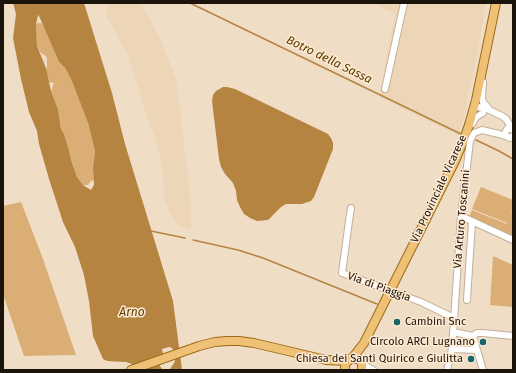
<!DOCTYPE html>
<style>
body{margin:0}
#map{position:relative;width:516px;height:373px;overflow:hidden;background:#f0ddc6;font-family:"Fira Sans",sans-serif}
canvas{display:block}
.frame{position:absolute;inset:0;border:4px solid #1a140b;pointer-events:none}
</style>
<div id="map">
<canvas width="516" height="373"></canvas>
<div class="frame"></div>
</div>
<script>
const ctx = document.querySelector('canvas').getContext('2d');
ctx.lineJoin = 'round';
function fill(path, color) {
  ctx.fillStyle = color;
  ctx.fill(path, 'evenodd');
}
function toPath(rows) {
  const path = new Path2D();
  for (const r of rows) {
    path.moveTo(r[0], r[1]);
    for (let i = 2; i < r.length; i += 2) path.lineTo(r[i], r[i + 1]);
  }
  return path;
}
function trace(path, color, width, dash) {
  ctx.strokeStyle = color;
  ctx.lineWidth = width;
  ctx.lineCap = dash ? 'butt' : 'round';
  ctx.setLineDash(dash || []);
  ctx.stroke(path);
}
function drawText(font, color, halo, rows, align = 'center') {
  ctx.font = font + ' "Fira Sans",sans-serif';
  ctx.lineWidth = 3;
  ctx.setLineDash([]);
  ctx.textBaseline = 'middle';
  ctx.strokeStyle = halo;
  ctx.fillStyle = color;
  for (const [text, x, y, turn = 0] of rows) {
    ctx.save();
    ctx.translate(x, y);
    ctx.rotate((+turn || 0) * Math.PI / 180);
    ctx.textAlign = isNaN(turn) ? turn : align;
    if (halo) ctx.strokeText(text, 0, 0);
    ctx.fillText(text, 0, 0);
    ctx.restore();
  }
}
fill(toPath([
 [113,3,141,3,160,38,176,79,190,193,191,229,179,226,170,213,164,199,163,173,157,144,147,117,129,57,107,17,108,5],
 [373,3,486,3,477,56,459,136,379,97,395,14]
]), '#edd5b7');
fill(toPath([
 [38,23,41,23,43,25,59,62,65,68,71,79,88,123,95,151,93,168,94,180,91,181,88,185,83,185,77,177,71,160,69,150,64,134,61,129,58,109,51,91,54,83,49,82,46,69,47,68,47,59,46,56,41,53,37,46,36,24],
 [481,187,513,200,513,208,510,216,513,210,513,236,469,217,472,210,507,224,507,223,472,209],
 [21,202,43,259,76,355,24,356,3,294,3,206],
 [493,256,513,265,513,307,490,305]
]), '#dbae76');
fill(toPath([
 [13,3,84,3,112,93,125,144,173,301,182,370,168,370,170,369,174,363,176,357,173,350,172,348,169,347,162,349,163,354,159,356,158,360,160,366,162,369,166,370,136,370,132,364,126,362,107,361,103,359,93,336,89,301,84,275,75,247,63,222,49,179,39,144,37,131,29,112,21,79,13,38,16,14],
 [38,15,39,16,59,62,65,68,71,79,88,123,95,151,93,168,94,185,91,190,83,185,77,177,71,160,69,150,64,134,61,129,58,109,51,91,46,68,37,46,36,24],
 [223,87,227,87,235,89,328,134,331,138,333,143,333,149,314,197,311,201,302,204,286,204,281,207,268,220,257,221,250,218,244,214,240,207,237,200,236,191,233,183,225,174,221,167,219,159,212,101,213,95,216,91]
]), '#b68441');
trace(toPath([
 [190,3,461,134],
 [476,140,499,151,513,159],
 [151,231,185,238],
 [193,240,238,250,263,258,377,304]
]), '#b68441', 1.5);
const minor = toPath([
 [483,82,482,98,483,102,489,109],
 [385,89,404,3],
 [473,109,478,107,485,108,502,116,506,119,513,130],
 [472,124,476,117,483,113],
 [513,130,509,128,507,129,505,133,506,136,510,138,513,136],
 [351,208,349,221,342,273,421,302,454,318],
 [461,216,513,240],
 [467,300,472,222],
 [453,332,473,336,477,333,483,333,513,336],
 [473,336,477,350],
 [452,349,477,350,483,370],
 [362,364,373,370],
 [447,370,452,349,461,216,470,141,474,133,482,130,499,134,508,137]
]);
const major = toPath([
 [351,358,357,359,360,360,362,364,362,370],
 [131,370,199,346,215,342,227,341,239,341,254,343,326,360,347,361],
 [345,370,345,366,346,363,354,356,364,343,455,161,463,142,469,125,476,100,496,3]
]);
trace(minor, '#c2af99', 8);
trace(major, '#9d6a16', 10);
trace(minor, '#fff', 6);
trace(major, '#eec177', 8);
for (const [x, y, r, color] of [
 [397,322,4,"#166569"],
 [483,342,4,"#166569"],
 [471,359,4,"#166569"]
]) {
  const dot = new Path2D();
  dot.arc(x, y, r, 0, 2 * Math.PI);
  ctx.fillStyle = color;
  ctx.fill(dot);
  trace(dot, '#feead3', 1.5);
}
drawText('11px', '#1a140b', '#feead3', [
 ["Via Provinciale Vicarese",439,189,-65],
 ["Via Arturo Toscanini",462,219,-85],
 ["Via di Piaggia",379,287,20]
]);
drawText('11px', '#1a140b', '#feead3', [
 ["Cambini Snc",405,322,"left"],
 ["Circolo ARCI Lugnano",475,342],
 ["Chiesa dei Santi Quirico e Giulitta",463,359]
], 'right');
drawText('italic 12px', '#5c3a01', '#feead3', [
 ["Botro della Sassa",329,60,26],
 ["Arno",132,313]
]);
</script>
